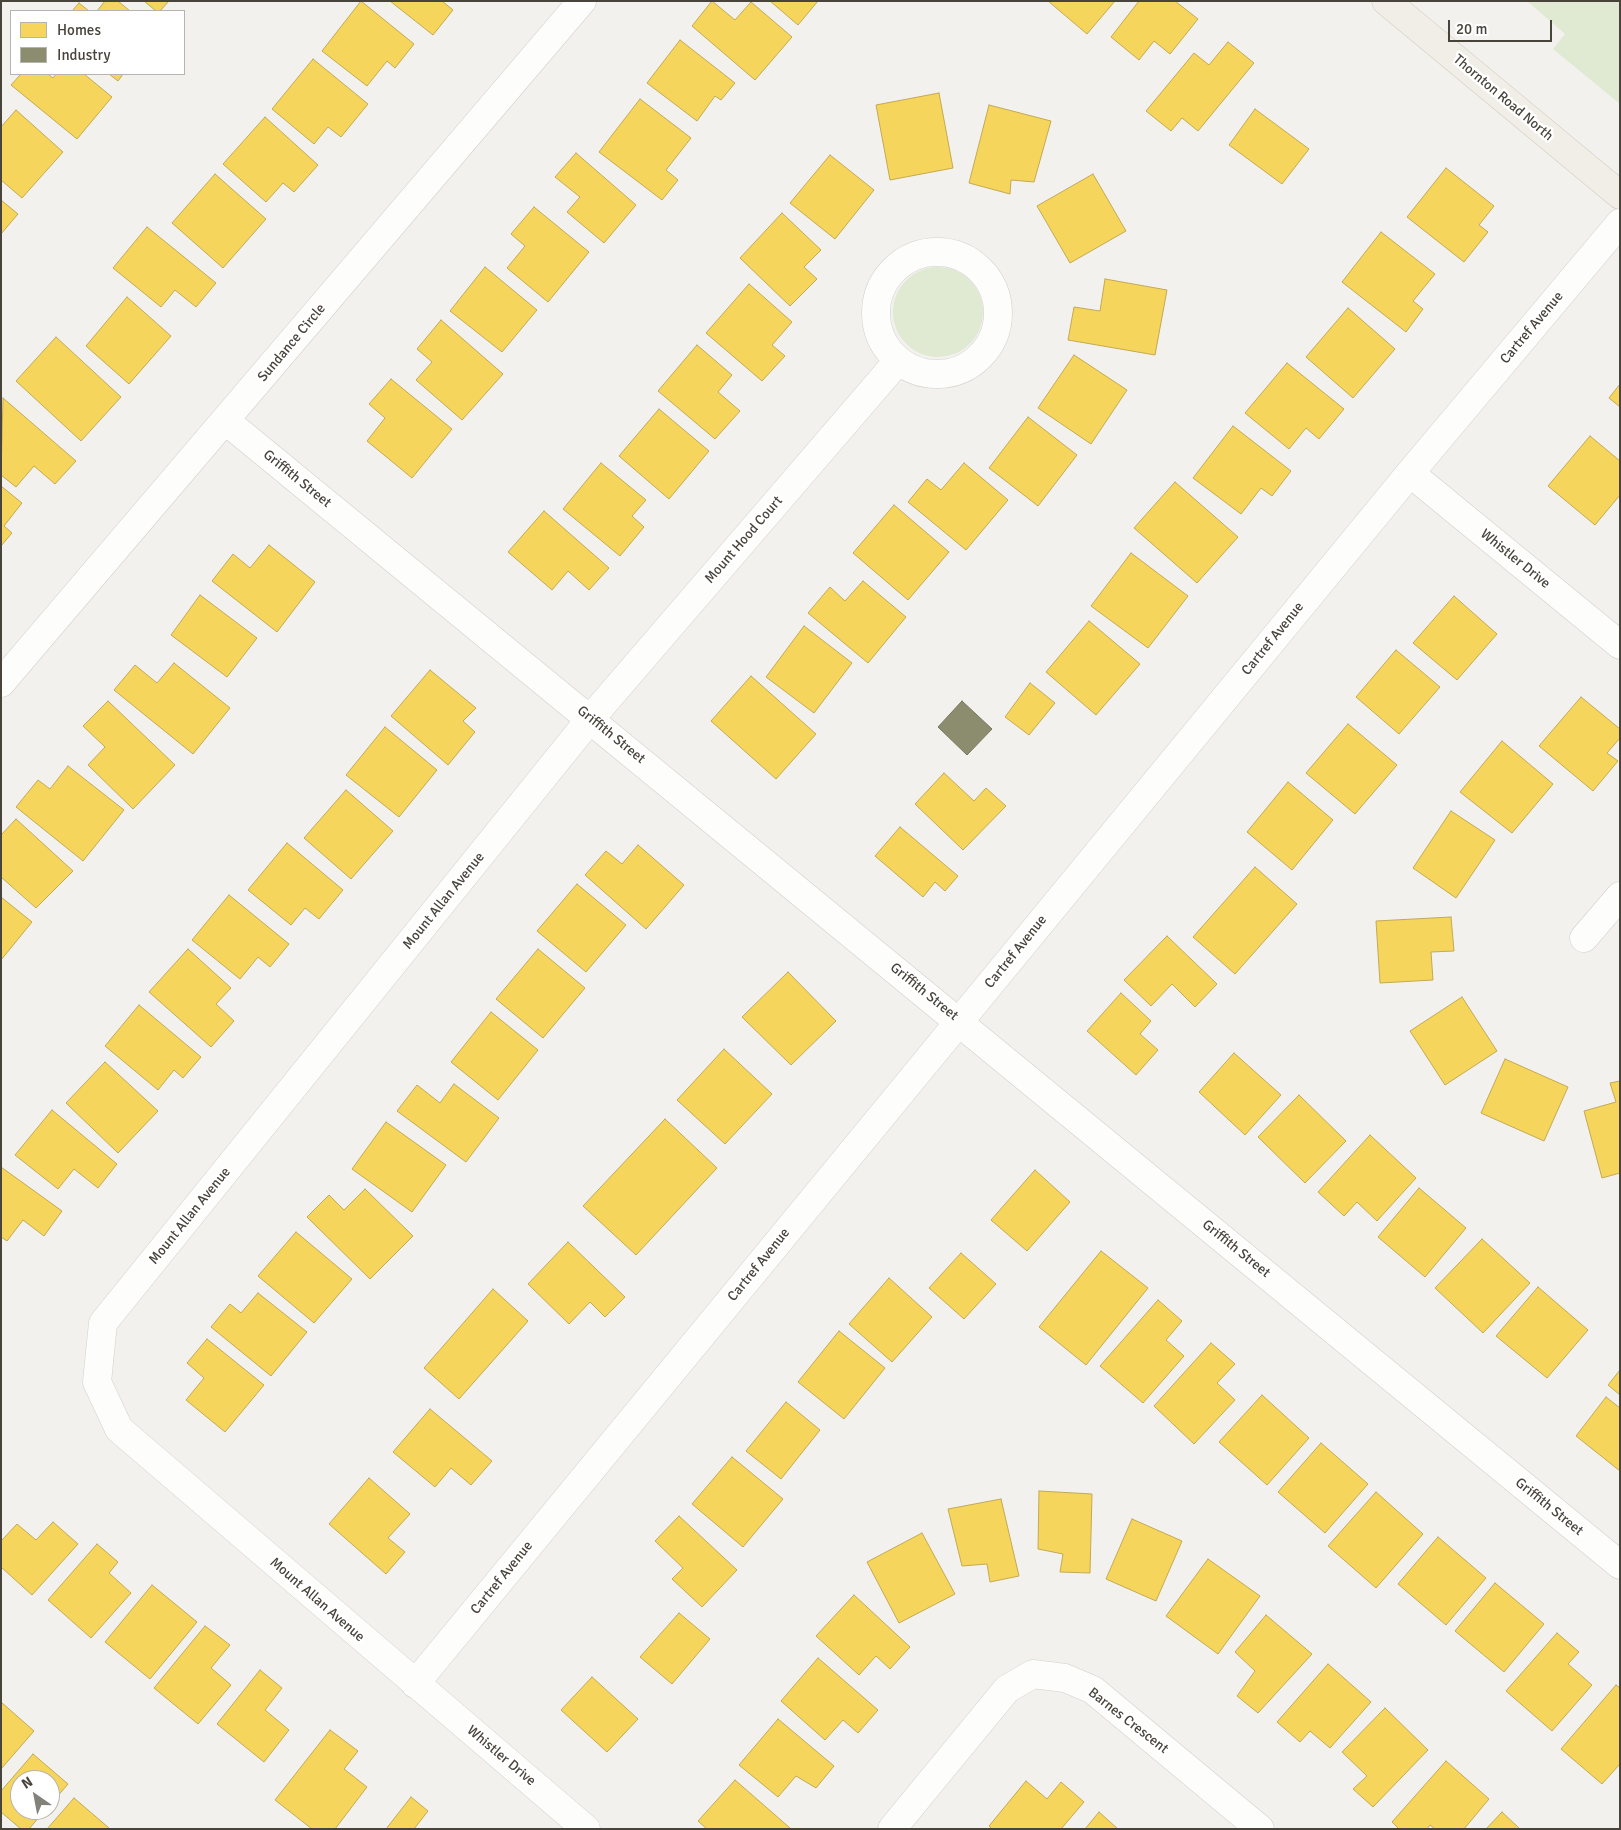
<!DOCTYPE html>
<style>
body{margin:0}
#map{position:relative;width:1621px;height:1830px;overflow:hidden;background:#f3f1ee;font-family:Signika,sans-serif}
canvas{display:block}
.frame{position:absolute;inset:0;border:2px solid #48433b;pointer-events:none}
.legend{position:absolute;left:10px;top:10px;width:175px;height:65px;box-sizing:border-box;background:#fff;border:1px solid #b6b4b1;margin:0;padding:6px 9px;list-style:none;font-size:15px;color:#48433b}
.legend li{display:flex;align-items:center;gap:10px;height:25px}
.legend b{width:25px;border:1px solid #b6b4b1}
.north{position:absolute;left:10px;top:1770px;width:50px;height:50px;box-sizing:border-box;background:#fff;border:1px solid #b6b4b1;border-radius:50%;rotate:327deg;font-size:14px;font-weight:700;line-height:20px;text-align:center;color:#48433b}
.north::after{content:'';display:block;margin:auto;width:18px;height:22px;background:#84807a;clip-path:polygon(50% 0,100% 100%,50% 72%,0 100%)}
.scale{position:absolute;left:1448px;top:20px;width:104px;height:22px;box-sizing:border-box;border:2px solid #48433b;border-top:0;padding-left:6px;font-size:15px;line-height:18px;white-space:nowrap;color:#48433b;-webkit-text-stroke:4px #fff;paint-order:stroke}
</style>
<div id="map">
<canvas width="1621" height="1830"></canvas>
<div class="frame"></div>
<ul class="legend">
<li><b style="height:14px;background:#f6d55c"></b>Homes</li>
<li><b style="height:14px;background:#8c8c6e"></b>Industry</li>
</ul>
<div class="north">N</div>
<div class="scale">20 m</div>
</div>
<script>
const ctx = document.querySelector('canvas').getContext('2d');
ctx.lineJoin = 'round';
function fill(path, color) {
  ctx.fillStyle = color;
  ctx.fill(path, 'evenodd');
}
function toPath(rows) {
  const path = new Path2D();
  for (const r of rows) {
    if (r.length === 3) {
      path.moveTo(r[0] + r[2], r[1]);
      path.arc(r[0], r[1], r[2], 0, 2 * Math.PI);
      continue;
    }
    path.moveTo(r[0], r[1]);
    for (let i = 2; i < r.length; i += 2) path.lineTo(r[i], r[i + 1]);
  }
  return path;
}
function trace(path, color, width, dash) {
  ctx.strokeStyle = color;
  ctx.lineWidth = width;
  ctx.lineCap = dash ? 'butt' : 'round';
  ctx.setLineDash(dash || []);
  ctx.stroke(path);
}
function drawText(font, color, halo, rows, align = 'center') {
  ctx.font = font + ' Signika,sans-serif';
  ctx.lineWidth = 5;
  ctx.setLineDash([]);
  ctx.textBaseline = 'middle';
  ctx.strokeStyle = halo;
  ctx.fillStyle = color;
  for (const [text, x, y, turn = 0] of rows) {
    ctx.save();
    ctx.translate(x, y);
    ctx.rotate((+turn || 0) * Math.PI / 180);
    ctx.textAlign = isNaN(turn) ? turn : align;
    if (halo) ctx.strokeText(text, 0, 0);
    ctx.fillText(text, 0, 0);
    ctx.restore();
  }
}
fill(toPath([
 [1527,1,1620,1,1620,104,1553,49,1565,34],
 [938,312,45]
]), '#e0e9d2');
const homes = toPath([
 [105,1,118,1,130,11,97,11,105,1],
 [144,1,169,1,160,11,156,11,144,1],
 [361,1,414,44,395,68,387,61,367,86,322,51,361,1],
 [390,1,442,1,453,10,433,35,390,1],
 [712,1,735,20,751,2,792,37,755,80,692,26,712,1],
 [770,1,818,1,798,25,770,1],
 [1048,1,1115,1,1087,34,1048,1],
 [1139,1,1175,1,1198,19,1170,54,1154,41,1139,60,1111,37,1139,1],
 [79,3,89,11,72,11,79,3],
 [680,40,735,83,721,100,715,96,697,121,647,83,680,40],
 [1228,42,1254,63,1198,131,1182,118,1171,131,1146,111,1194,53,1209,65,1228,42],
 [313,59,368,104,341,137,328,127,314,144,272,109,313,59],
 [21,74,48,74,53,78,56,74,84,74,112,97,77,139,11,85,21,74],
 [109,74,123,74,118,81,109,74],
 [939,93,953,168,890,180,876,105,939,93],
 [640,99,691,138,666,170,678,180,662,200,599,152,640,99],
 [989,105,1051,121,1034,182,1011,180,1010,194,969,183,989,105],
 [1255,109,1309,149,1282,184,1229,145,1255,109],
 [16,110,63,152,22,198,1,180,1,127,16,110],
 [265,117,318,165,294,192,283,183,266,202,223,164,265,117],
 [576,153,636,205,604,243,567,212,580,197,555,177,576,153],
 [830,155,874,190,835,239,790,203,830,155],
 [1446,168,1494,206,1479,225,1488,232,1464,262,1407,217,1446,168],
 [215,174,266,219,223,268,172,223,215,174],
 [1093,174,1126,231,1070,263,1037,206,1093,174],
 [1,200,18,214,1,234,1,200],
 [534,207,589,252,548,302,507,268,525,246,511,234,534,207],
 [782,213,821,250,804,267,817,279,790,306,740,258,782,213],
 [147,227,216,283,196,307,175,290,161,307,113,268,147,227],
 [1381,232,1435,274,1413,301,1423,309,1406,332,1342,282,1381,232],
 [485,267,537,310,502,352,450,311,485,267],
 [1105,279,1167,290,1155,355,1068,340,1074,307,1100,311,1105,279],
 [749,284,792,322,772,345,785,356,762,381,706,333,749,284],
 [127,297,171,336,129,384,86,346,127,297],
 [1348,308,1395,349,1353,398,1306,357,1348,308],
 [441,320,503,374,462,420,416,380,432,362,417,349,441,320],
 [56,337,121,397,81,441,16,381,56,337],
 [697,345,732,375,718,392,740,411,715,439,658,391,697,345],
 [1074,355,1127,390,1091,444,1038,408,1074,355],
 [1287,363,1344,409,1319,439,1306,428,1289,449,1245,413,1287,363],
 [391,379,452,429,412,478,367,441,385,418,369,404,391,379],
 [1620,384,1620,407,1609,398,1620,384],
 [3,398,76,461,55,484,34,466,16,487,1,475,3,398],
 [659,409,709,451,669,499,619,456,659,409],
 [1028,417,1077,455,1038,506,989,468,1028,417],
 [1233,426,1291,471,1272,496,1261,488,1241,514,1193,478,1233,426],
 [1590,436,1620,461,1620,495,1595,525,1548,486,1590,436],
 [601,463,646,500,632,516,644,527,620,556,563,509,601,463],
 [964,463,1008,500,966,550,908,502,927,479,941,490,964,463],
 [1175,482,1238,537,1197,583,1134,528,1175,482],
 [1,486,22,503,4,526,12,533,1,546,1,486],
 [894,505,949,552,908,600,853,553,894,505],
 [544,511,609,568,589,590,568,571,552,590,508,552,544,511],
 [269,545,315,582,277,632,212,581,233,554,250,568,269,545],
 [1131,553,1188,596,1148,648,1091,606,1131,553],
 [863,581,906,617,868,663,808,613,830,587,845,601,863,581],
 [200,595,257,638,227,677,171,635,200,595],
 [1454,596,1497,634,1457,680,1413,643,1454,596],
 [1089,621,1140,664,1096,715,1046,672,1089,621],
 [804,626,852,663,814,713,766,677,804,626],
 [1396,650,1440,687,1399,734,1356,697,1396,650],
 [174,663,230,708,193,754,114,690,135,665,157,683,174,663],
 [430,670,476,708,463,721,475,732,448,765,391,716,430,670],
 [751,676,816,734,776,779,711,721,751,676],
 [1030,683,1055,703,1029,735,1005,717,1030,683],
 [1581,697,1620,729,1620,738,1607,753,1618,761,1593,791,1539,746,1581,697],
 [108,701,175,765,133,809,88,765,105,747,83,726,108,701],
 [1348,724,1397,765,1355,814,1306,773,1348,724],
 [385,727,437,770,399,817,346,775,385,727],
 [1502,741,1553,784,1512,833,1460,792,1502,741],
 [68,766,124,810,83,861,16,807,38,780,50,789,68,766],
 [944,773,974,801,986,788,1006,806,963,850,915,804,944,773],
 [1288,782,1333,820,1292,870,1247,832,1288,782],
 [346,790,393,831,351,879,304,838,346,790],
 [1451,811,1495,840,1456,898,1413,868,1451,811],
 [16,819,73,871,36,908,1,877,1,835,16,819],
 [900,827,958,876,945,891,935,882,923,897,875,856,900,827],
 [287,843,343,890,319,919,305,908,291,925,248,890,287,843],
 [638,845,684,885,646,929,585,875,606,851,622,864,638,845],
 [1255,867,1297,904,1235,974,1193,937,1255,867],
 [577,884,626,925,586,972,537,931,577,884],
 [229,895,289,944,270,967,258,957,240,979,192,940,229,895],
 [1,897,32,922,1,960,1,897],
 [1451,917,1454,951,1431,952,1433,980,1380,983,1376,921,1451,917],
 [1167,936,1217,984,1195,1007,1172,984,1151,1006,1124,980,1167,936],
 [188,949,231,988,216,1004,234,1021,211,1047,149,992,188,949],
 [538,949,585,988,543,1038,496,999,538,949],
 [788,972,836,1021,791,1065,742,1017,788,972],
 [1121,993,1151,1021,1140,1034,1158,1050,1136,1075,1087,1031,1121,993],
 [1462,997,1497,1051,1445,1085,1410,1031,1462,997],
 [139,1005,201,1057,183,1078,174,1070,158,1090,105,1046,139,1005],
 [491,1012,538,1050,498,1100,451,1062,491,1012],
 [724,1049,772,1094,725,1144,677,1100,724,1049],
 [1234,1053,1281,1095,1245,1135,1199,1092,1234,1053],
 [1505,1059,1568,1087,1544,1141,1481,1113,1505,1059],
 [105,1062,158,1111,118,1153,66,1103,105,1062],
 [1620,1081,1620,1173,1602,1178,1584,1111,1616,1102,1610,1083,1620,1081],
 [454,1084,499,1118,466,1162,397,1111,417,1085,440,1103,454,1084],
 [1299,1095,1346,1141,1305,1183,1258,1137,1299,1095],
 [52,1110,117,1164,98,1188,74,1169,58,1189,15,1155,52,1110],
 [665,1119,717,1168,636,1255,583,1206,665,1119],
 [386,1122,446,1165,412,1212,352,1169,386,1122],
 [1370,1135,1416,1178,1377,1221,1357,1202,1344,1216,1318,1192,1370,1135],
 [1,1167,62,1211,44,1236,23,1220,7,1241,1,1237,1,1167],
 [1035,1170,1070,1202,1027,1251,991,1220,1035,1170],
 [1419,1188,1466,1228,1425,1277,1378,1237,1419,1188],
 [365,1189,413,1236,370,1279,307,1217,329,1195,344,1210,365,1189],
 [296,1232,352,1279,314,1323,258,1276,296,1232],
 [1482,1239,1530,1283,1483,1333,1435,1288,1482,1239],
 [568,1242,625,1297,605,1317,590,1302,569,1324,528,1284,568,1242],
 [1101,1251,1148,1288,1086,1365,1039,1327,1101,1251],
 [961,1253,996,1284,964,1319,929,1288,961,1253],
 [889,1278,932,1317,892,1362,849,1324,889,1278],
 [1538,1287,1588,1330,1547,1378,1496,1336,1538,1287],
 [493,1289,528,1321,459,1399,424,1368,493,1289],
 [258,1293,307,1332,271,1376,211,1327,230,1304,241,1313,258,1293],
 [1158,1300,1182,1321,1166,1340,1184,1356,1143,1403,1100,1366,1158,1300],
 [839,1331,885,1368,844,1419,798,1382,839,1331],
 [207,1339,264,1385,225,1432,186,1400,204,1378,187,1363,207,1339],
 [1211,1343,1235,1364,1217,1383,1235,1400,1194,1444,1154,1406,1211,1343],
 [1620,1370,1620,1395,1608,1385,1620,1370],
 [1262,1395,1309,1438,1267,1485,1219,1442,1262,1395],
 [1606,1397,1620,1408,1620,1471,1576,1436,1606,1397],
 [786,1402,820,1430,781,1479,746,1451,786,1402],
 [430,1409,492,1461,471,1485,451,1468,435,1487,393,1452,430,1409],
 [1321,1443,1368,1484,1325,1533,1278,1492,1321,1443],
 [732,1457,783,1499,743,1547,692,1504,732,1457],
 [369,1478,410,1514,388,1538,405,1552,386,1574,329,1524,369,1478],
 [1039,1491,1092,1494,1090,1573,1060,1572,1063,1554,1038,1549,1039,1491],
 [1376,1492,1423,1534,1376,1588,1328,1546,1376,1492],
 [1001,1499,1019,1576,990,1582,987,1564,962,1566,948,1509,1001,1499],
 [679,1516,737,1570,702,1607,672,1579,683,1568,655,1541,679,1516],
 [1132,1519,1182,1541,1156,1601,1106,1579,1132,1519],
 [53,1522,78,1544,32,1595,1,1567,1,1541,17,1524,36,1540,53,1522],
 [922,1533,955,1594,899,1623,867,1562,922,1533],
 [1438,1537,1486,1578,1446,1625,1398,1584,1438,1537],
 [97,1544,118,1562,109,1573,131,1593,91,1638,48,1600,97,1544],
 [1208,1559,1260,1596,1218,1654,1166,1616,1208,1559],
 [1495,1583,1544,1624,1504,1672,1455,1631,1495,1583],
 [152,1585,197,1622,150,1679,105,1642,152,1585],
 [854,1595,910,1647,890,1669,876,1656,859,1675,816,1636,854,1595],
 [679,1613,710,1639,672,1684,640,1657,679,1613],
 [1266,1615,1312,1654,1258,1713,1237,1696,1255,1671,1235,1652,1266,1615],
 [205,1626,230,1645,211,1668,231,1685,198,1724,154,1688,205,1626],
 [1557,1633,1579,1652,1568,1664,1592,1685,1552,1731,1506,1691,1557,1633],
 [818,1658,878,1710,858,1733,843,1720,825,1740,781,1701,818,1658],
 [1328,1664,1371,1702,1330,1748,1310,1731,1300,1742,1277,1722,1328,1664],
 [260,1670,282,1688,265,1710,289,1730,264,1762,217,1724,260,1670],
 [592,1677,638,1719,607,1752,561,1710,592,1677],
 [1616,1685,1620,1688,1620,1764,1602,1784,1561,1749,1616,1685],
 [1,1702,34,1731,1,1769,1,1702],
 [1385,1708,1428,1750,1373,1807,1353,1789,1367,1776,1342,1752,1385,1708],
 [778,1719,834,1766,816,1788,796,1776,778,1797,739,1765,778,1719],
 [330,1730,358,1751,344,1769,367,1787,335,1829,312,1829,275,1800,330,1730],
 [33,1754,68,1784,50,1805,50,1780,20,1780,20,1810,45,1810,29,1829,21,1829,1,1812,1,1791,33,1754],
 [1446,1761,1489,1799,1464,1829,1435,1829,1430,1825,1427,1829,1399,1829,1392,1822,1446,1761],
 [735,1780,790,1828,789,1829,707,1829,698,1821,735,1780],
 [1026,1781,1047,1799,1061,1782,1084,1802,1061,1829,992,1829,989,1826,1026,1781],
 [411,1797,428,1811,414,1829,386,1829,411,1797],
 [74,1798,109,1828,108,1829,47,1829,74,1798],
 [1099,1812,1118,1829,1085,1829,1099,1812],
 [1502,1812,1520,1829,1486,1829,1502,1812]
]);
fill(homes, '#f6d55c');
trace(homes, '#c2a952', 1);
const industry = toPath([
 [962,701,992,729,967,755,938,727,962,701]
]);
fill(industry, '#8c8c6e');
trace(industry, '#78765f', 1);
const minor = toPath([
 [937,313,61],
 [226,421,1620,1565],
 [1410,473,1620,645],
 [1,683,582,1],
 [1584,938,1620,896],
 [415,1684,1410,473,1620,223],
 [586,1829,119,1429,97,1382,103,1323,591,718,898,361],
 [892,1829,1007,1689,1033,1674,1065,1678,1093,1690,1260,1829]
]);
const major = toPath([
 [1386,1,1620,195]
]);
trace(minor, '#d1cfcc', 29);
trace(major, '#d3cdbe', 29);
trace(minor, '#fdfdfc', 28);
trace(major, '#f0eee7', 28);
drawText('14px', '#48433b', '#fff', [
 ["Thornton Road North",1503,98,40],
 ["Cartref Avenue",1532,328,-50],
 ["Sundance Circle",292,343,-50],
 ["Griffith Street",297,479,39],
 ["Mount Hood Court",744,540,-49],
 ["Whistler Drive",1515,559,39],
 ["Cartref Avenue",1273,639,-51],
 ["Griffith Street",611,735,39],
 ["Mount Allan Avenue",444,901,-51],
 ["Cartref Avenue",1016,952,-51],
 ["Griffith Street",924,992,39],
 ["Mount Allan Avenue",190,1216,-51],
 ["Griffith Street",1236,1249,39],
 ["Cartref Avenue",759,1265,-51],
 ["Griffith Street",1549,1507,39],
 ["Cartref Avenue",502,1578,-51],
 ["Mount Allan Avenue",317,1600,41],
 ["Barnes Crescent",1128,1721,38],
 ["Whistler Drive",501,1756,40]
]);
</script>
